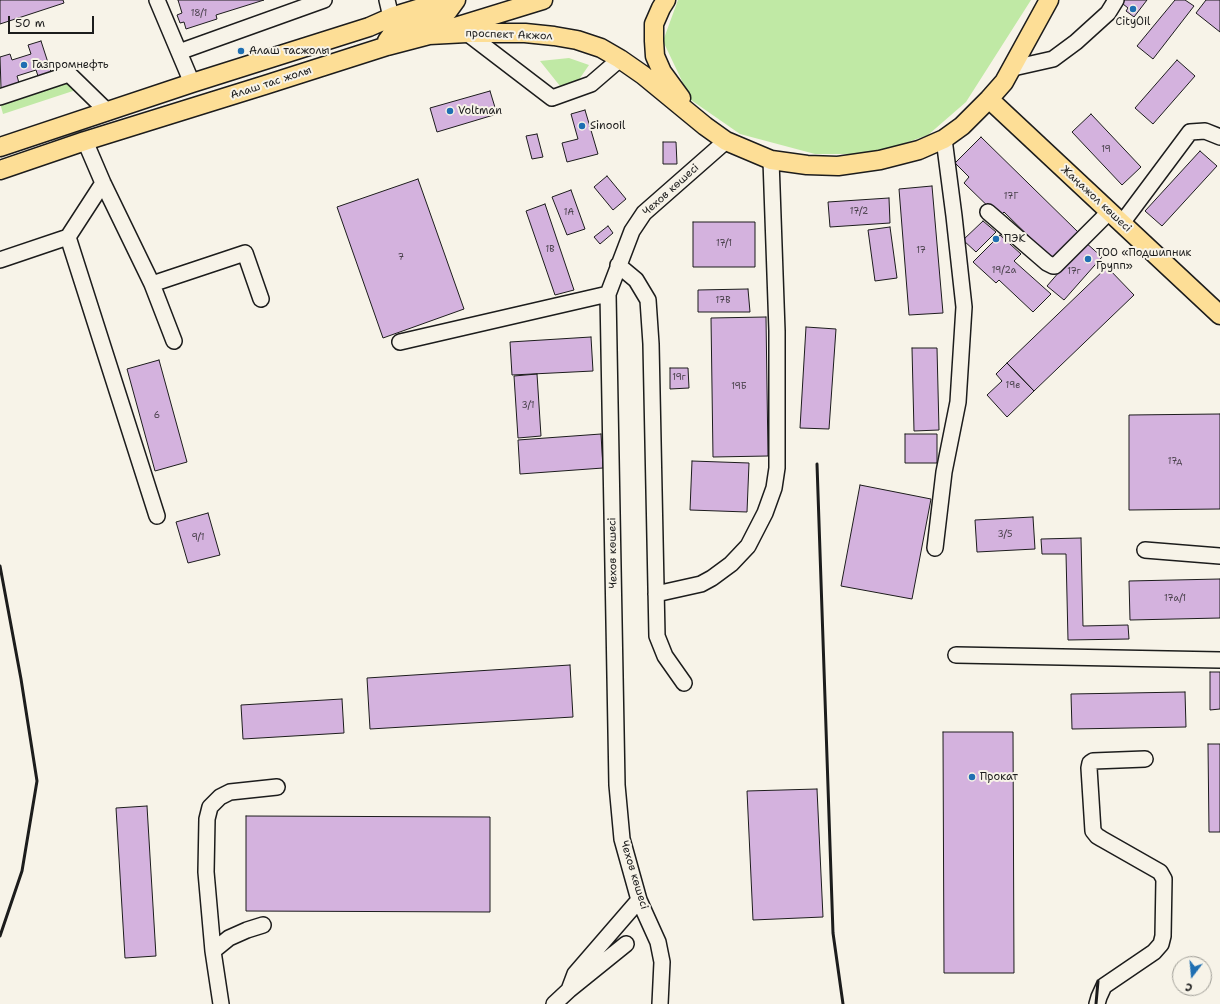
<!DOCTYPE html>
<meta charset="utf-8">
<style>
body{margin:0}
#map{position:relative;width:1220px;height:1004px;overflow:hidden;background:#f7f3e8;font-family:"Shantell Sans",sans-serif}
canvas{display:block}
.north{position:absolute;left:1172px;top:956px;width:40px;height:40px;box-sizing:border-box;background:#f7f3e8;border:1px solid #9f9d96;border-radius:50%;rotate:196deg;font-size:11px;font-weight:700;line-height:16px;text-align:center;color:#1c1c1c}
.north::after{content:'';display:block;margin:auto;width:14px;height:18px;background:#1f6fb2;clip-path:polygon(50% 0,100% 100%,50% 72%,0 100%)}
.scale{position:absolute;left:8px;top:16px;width:86px;height:18px;box-sizing:border-box;border:2px solid #1c1c1c;border-top:0;padding-left:5px;font-size:12px;line-height:14px;white-space:nowrap;color:#1c1c1c;-webkit-text-stroke:3px #f7f3e8;paint-order:stroke}
</style>
<div id="map">
<canvas width="1220" height="1004"></canvas>
<div class="north">С</div>
<div class="scale">50 m</div>
</div>
<script>
const ctx = document.querySelector('canvas').getContext('2d');
ctx.lineJoin = 'round';
function fill(path, color) {
  ctx.fillStyle = color;
  ctx.fill(path, 'evenodd');
}
function toPath(rows) {
  const path = new Path2D();
  for (const r of rows) {
    path.moveTo(r[0], r[1]);
    for (let i = 2; i < r.length; i += 2) path.lineTo(r[i], r[i + 1]);
  }
  return path;
}
function trace(path, color, width, dash) {
  ctx.strokeStyle = color;
  ctx.lineWidth = width;
  ctx.lineCap = dash ? 'butt' : 'round';
  ctx.setLineDash(dash || []);
  ctx.stroke(path);
}
function drawText(font, color, halo, rows, align = 'center') {
  ctx.font = font + ' "Shantell Sans",sans-serif';
  ctx.lineWidth = 4;
  ctx.setLineDash([]);
  ctx.textBaseline = 'middle';
  ctx.strokeStyle = halo;
  ctx.fillStyle = color;
  for (const [text, x, y, turn = 0] of rows) {
    ctx.save();
    ctx.translate(x, y);
    ctx.rotate((+turn || 0) * Math.PI / 180);
    ctx.textAlign = isNaN(turn) ? turn : align;
    if (halo) ctx.strokeText(text, 0, 0);
    ctx.fillText(text, 0, 0);
    ctx.restore();
  }
}
fill(toPath([
 [678,0,1031,0,966,102,928,135,874,154,815,154,740,134,691,100,663,41],
 [569,58,589,65,578,81,560,86,540,61],
 [69,82,79,89,3,114,0,103]
]), '#c0e9a5');
const building = toPath([
 [0,0,63,0,64,3,0,24,0,0],
 [178,0,264,0,216,15,217,19,186,29,184,22,180,23,177,15,182,13,178,0],
 [1118,0,1147,0,1134,17,1126,11,1128,8,1118,0],
 [1175,0,1185,0,1194,6,1153,59,1137,46,1175,0],
 [1206,0,1220,0,1220,32,1196,13,1206,0],
 [41,41,52,75,39,79,36,70,17,76,19,83,1,88,0,57,10,54,12,60,31,54,28,45,41,41],
 [1177,60,1195,76,1153,124,1135,108,1177,60],
 [490,91,497,114,437,132,430,108,490,91],
 [585,110,598,154,567,162,562,143,578,139,571,114,585,110],
 [1091,114,1141,167,1122,185,1072,132,1091,114],
 [537,134,543,157,532,159,526,136,537,134],
 [981,137,1078,232,1052,259,1004,212,999,217,964,183,969,177,955,163,981,137],
 [663,142,676,142,677,164,663,164,663,142],
 [1200,151,1217,166,1162,226,1145,211,1200,151],
 [607,176,626,199,613,210,594,187,607,176],
 [418,179,464,309,383,338,337,207,418,179],
 [932,186,943,313,909,315,899,189,932,186],
 [571,190,585,229,567,235,552,197,571,190],
 [889,198,890,223,830,227,828,202,889,198],
 [545,204,574,290,555,295,526,211,545,204],
 [983,221,996,232,976,252,963,240,983,221],
 [693,222,755,222,755,267,693,267,693,222],
 [608,226,613,233,600,244,594,237,608,226],
 [890,227,897,278,875,281,868,230,890,227],
 [1000,235,1021,254,1014,261,1051,294,1033,312,999,280,996,283,973,262,1000,235],
 [1085,242,1102,257,1064,300,1047,286,1085,242],
 [1107,267,1134,295,1034,391,1007,363,1107,267],
 [748,289,750,312,698,312,698,290,748,289],
 [766,317,768,456,713,457,711,318,766,317],
 [806,327,836,329,829,429,800,428,806,327],
 [591,337,593,371,512,375,510,342,591,337],
 [912,348,937,348,939,430,914,431,912,348],
 [159,360,187,462,155,471,127,369,159,360],
 [1007,363,1034,391,1007,417,987,395,1002,381,996,374,1007,363],
 [670,368,688,368,689,388,670,389,670,368],
 [537,374,541,436,518,438,514,376,537,374],
 [1220,414,1220,509,1129,510,1129,415,1220,414],
 [601,434,603,468,520,474,518,440,601,434],
 [905,434,937,434,937,463,905,463,905,434],
 [692,461,749,463,747,512,690,510,692,461],
 [860,485,931,499,912,599,841,586,860,485],
 [208,513,220,555,188,563,176,522,208,513],
 [1033,517,1035,549,977,552,975,520,1033,517],
 [1081,538,1083,626,1128,625,1129,639,1068,640,1066,554,1042,554,1041,539,1081,538],
 [1220,579,1220,618,1130,620,1129,581,1220,579],
 [570,665,573,717,370,729,367,678,570,665],
 [1210,672,1220,672,1220,709,1210,710,1210,672],
 [1185,692,1186,727,1072,729,1071,694,1185,692],
 [342,699,344,733,243,739,241,705,342,699],
 [943,732,1013,732,1014,973,944,973,943,732],
 [1208,744,1220,744,1220,832,1209,832,1208,744],
 [817,789,823,917,753,920,747,791,817,789],
 [147,806,156,956,125,958,116,808,147,806],
 [246,816,490,817,490,912,246,911,246,816]
]);
fill(building, '#d4b2de');
trace(building, '#1c1c1c', 1);
const minor = toPath([
 [157,0,192,83],
 [387,0,391,17],
 [467,33,552,98,591,84,620,59],
 [179,52,324,0],
 [1013,68,1053,59,1076,42,1108,13,1116,0],
 [0,97,69,74,108,112],
 [85,141,103,183,152,284,174,341],
 [988,212,1047,263,1053,266,1055,266,1109,212],
 [1122,223,1190,132,1205,131,1220,137],
 [68,237,157,516],
 [0,260,68,237,103,183],
 [618,265,636,280,648,300,651,344,657,636,665,656,684,683],
 [152,284,245,253,261,299],
 [400,342,608,294],
 [935,548,944,472,958,402,964,307,954,216,944,139],
 [1145,550,1220,556],
 [656,594,701,584,712,578,731,564,748,546,765,513,774,488,777,468,777,331,771,160],
 [956,655,1220,660],
 [213,951,229,938,247,930,263,925],
 [569,990,575,974,639,900],
 [221,1004,213,951,206,872,207,819,210,807,220,797,230,792,277,787],
 [554,1004,569,990,626,944],
 [660,1004,662,962,658,942,639,900,622,839,617,785,608,294,632,231,644,213,726,141],
 [1097,1004,1099,997,1104,986,1154,952,1161,944,1163,936,1164,879,1160,872,1102,839,1097,836,1093,831,1089,768,1090,763,1093,761,1145,759]
]);
const major = toPath([
 [666,0,661,8,654,24,654,41,655,56,662,72,681,98],
 [429,35,467,33,525,33,554,36,577,40,601,48,620,59,643,75,705,126,726,141,771,160,807,165,838,166,880,160,919,150,944,139,962,126,989,99,1004,82,1049,0],
 [387,46,387,41,395,30,440,17,448,11,456,0],
 [989,99,1220,315],
 [0,147,192,83,369,27,394,16,447,0],
 [0,170,85,141,265,85,387,46,429,35,543,0]
]);
trace(minor, '#1c1c1c', 18);
trace(major, '#1c1c1c', 21);
trace(minor, '#f7f3e8', 15);
trace(major, '#fdde96', 18);
trace(toPath([
 [817,464,833,933,843,1004],
 [0,566,21,679,37,781,22,871,0,936],
 [1096,1004,1098,981]
]), '#1c1c1c', 3);
for (const [x, y, r, color] of [
 [1133,9,4,"#1f6fb2"],
 [241,51,4,"#1f6fb2"],
 [24,65,4,"#1f6fb2"],
 [450,111,4,"#1f6fb2"],
 [582,126,4,"#1f6fb2"],
 [996,239,4,"#1f6fb2"],
 [1088,259,4,"#1f6fb2"],
 [972,777,4,"#1f6fb2"]
]) {
  const dot = new Path2D();
  dot.arc(x, y, r, 0, 2 * Math.PI);
  ctx.fillStyle = color;
  ctx.fill(dot);
  trace(dot, '#f7f3e8', 1.5);
}
drawText('9px', '#4a424c', null, [
 ["18/1",199,14],
 ["19",1106,150],
 ["17Г",1011,197],
 ["17/2",859,212],
 ["1А",569,213],
 ["17/1",724,244],
 ["1В",550,250],
 ["17",921,251],
 ["7",401,258],
 ["19/2а",1004,271],
 ["17г",1074,272],
 ["17В",723,301],
 ["19г",679,378],
 ["19е",1013,386],
 ["19Б",739,387],
 ["3/1",528,406],
 ["6",157,416],
 ["17д",1175,462],
 ["3/5",1005,535],
 ["9/1",198,538],
 ["17а/1",1175,599]
]);
drawText('11px', '#1c1c1c', '#f7f3e8', [
 ["CityOil",1133,22,"center"],
 ["Алаш тасжолы",249,51],
 ["Газпромнефть",32,65],
 ["Voltman",458,111],
 ["Sinooil",590,126],
 ["ПЭК",1004,239],
 ["ТОО «Подшипник",1096,253],
 ["Групп»",1096,266],
 ["Прокат",980,777]
], 'left');
drawText('11px', '#1c1c1c', '#f7f3e8', [
 ["проспект Акжол",509,35,2],
 ["Алаш тас жолы",271,83,-18],
 ["Чехов көшесі",671,190,-42],
 ["Жаңажол көшесі",1096,199,43],
 ["Чехов көшесі",613,553,-91],
 ["Чехов көшесі",634,875,73]
]);
</script>
